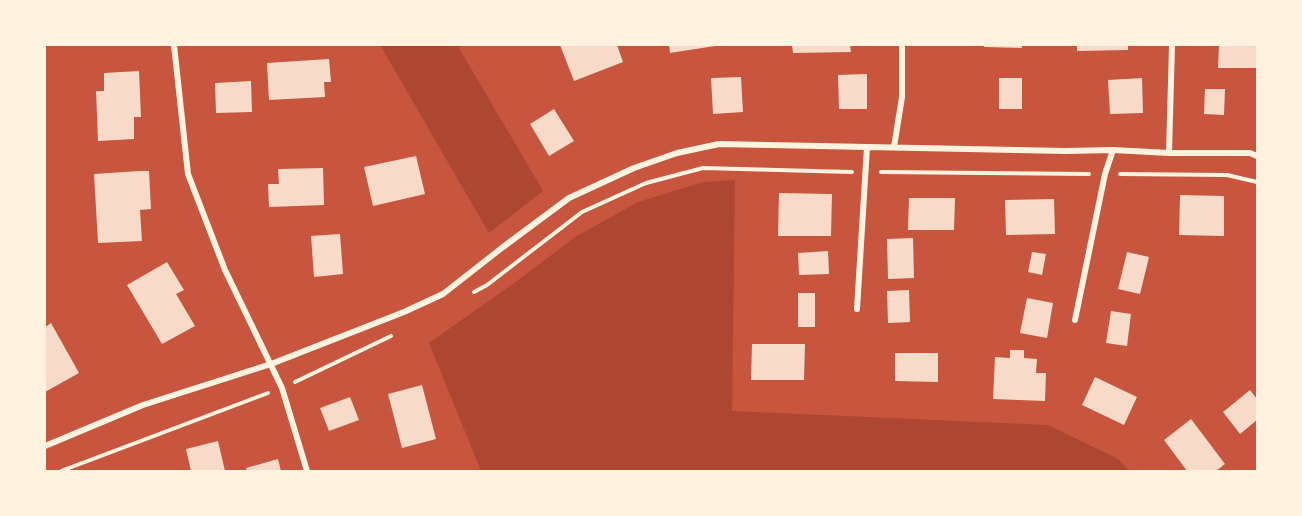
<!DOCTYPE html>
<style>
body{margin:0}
#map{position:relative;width:1302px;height:516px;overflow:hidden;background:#c8553d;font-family:"Noto Serif",serif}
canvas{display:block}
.frame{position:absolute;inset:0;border:46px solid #fff3e0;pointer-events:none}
</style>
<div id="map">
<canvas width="1302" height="516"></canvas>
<div class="frame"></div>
</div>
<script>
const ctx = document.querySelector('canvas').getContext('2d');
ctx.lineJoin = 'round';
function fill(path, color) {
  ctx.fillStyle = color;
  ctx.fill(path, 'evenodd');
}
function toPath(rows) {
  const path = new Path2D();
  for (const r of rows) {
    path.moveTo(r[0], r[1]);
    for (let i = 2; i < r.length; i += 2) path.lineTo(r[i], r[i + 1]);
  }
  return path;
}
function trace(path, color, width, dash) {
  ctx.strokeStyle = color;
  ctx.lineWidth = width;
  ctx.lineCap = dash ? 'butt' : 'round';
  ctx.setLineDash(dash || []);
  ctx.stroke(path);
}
fill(toPath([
 [380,45,463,45,459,48,543,191,489,233],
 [735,180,732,411,1048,425,1118,459,1130,471,481,471,429,343,517,281,575,237,638,202,703,182]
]), '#ae4732');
fill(toPath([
 [560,45,617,45,623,62,574,81],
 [669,45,715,45,715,46,670,53],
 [792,45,850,45,851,52,793,53],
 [984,45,1022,45,1022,48,984,47],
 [1077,45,1128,45,1128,50,1077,51],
 [1219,45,1257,45,1257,68,1218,68],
 [329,59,331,82,324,82,325,97,269,100,267,63],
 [139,71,141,117,134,117,134,139,98,141,96,91,104,91,104,73],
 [867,74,867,109,839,109,838,75],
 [741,77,743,112,713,114,711,78],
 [999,78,1022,78,1022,109,999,109],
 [1142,78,1143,113,1110,114,1108,80],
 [251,81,252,112,216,113,215,83],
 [1205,89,1225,89,1224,115,1204,114],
 [554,109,574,141,549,156,530,124],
 [416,156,425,194,373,206,364,167],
 [323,168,324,205,269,207,268,184,279,184,278,169],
 [139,171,149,171,151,209,140,210,142,241,98,243,94,174],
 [779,193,832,194,831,236,778,236],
 [1180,195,1224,196,1224,236,1179,235],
 [909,198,955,198,954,230,908,230],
 [1054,199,1055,234,1006,235,1005,200],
 [340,234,343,274,314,277,311,236],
 [913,238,914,278,888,279,887,239],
 [828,251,829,274,799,275,798,253],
 [1032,252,1046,254,1042,275,1028,272],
 [1127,252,1149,257,1140,294,1118,289],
 [167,262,184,290,176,294,195,326,162,344,127,285],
 [909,290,910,322,888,323,887,291],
 [798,293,815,293,815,327,798,327],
 [1027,298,1053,303,1047,338,1020,333],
 [1111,311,1131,314,1127,346,1106,343],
 [51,323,79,373,45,392,45,327],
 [752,344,805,344,804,380,751,380],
 [1010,350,1024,350,1024,358,1037,359,1036,373,1046,373,1045,401,993,399,995,357,1010,358],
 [895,353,938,353,938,382,895,381],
 [1095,377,1137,397,1124,425,1082,405],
 [422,385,436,439,402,448,388,394],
 [1250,390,1257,399,1257,420,1240,434,1223,412],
 [350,397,359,420,329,431,320,408],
 [1191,419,1225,464,1216,471,1187,471,1164,440],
 [218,441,225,471,191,471,186,449],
 [278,459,281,471,247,471,246,468]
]), '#f7dbc8');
trace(toPath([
 [881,172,1089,174],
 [1120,174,1227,175,1257,182],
 [474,292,487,285,582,212,646,183,703,168,852,172],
 [295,382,391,336],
 [61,471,268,393]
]), '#fff3e0', 4);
trace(toPath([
 [174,45,188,174,225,270,282,388,307,471],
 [894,147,902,97,902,45],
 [1169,153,1172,45],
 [857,309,867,147],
 [1075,320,1105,174,1113,150],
 [45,446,143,405,271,364,404,312,443,294,503,247,569,198,634,168,677,153,719,144,1066,151,1113,150,1169,153,1250,153,1257,156]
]), '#fff3e0', 6);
</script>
